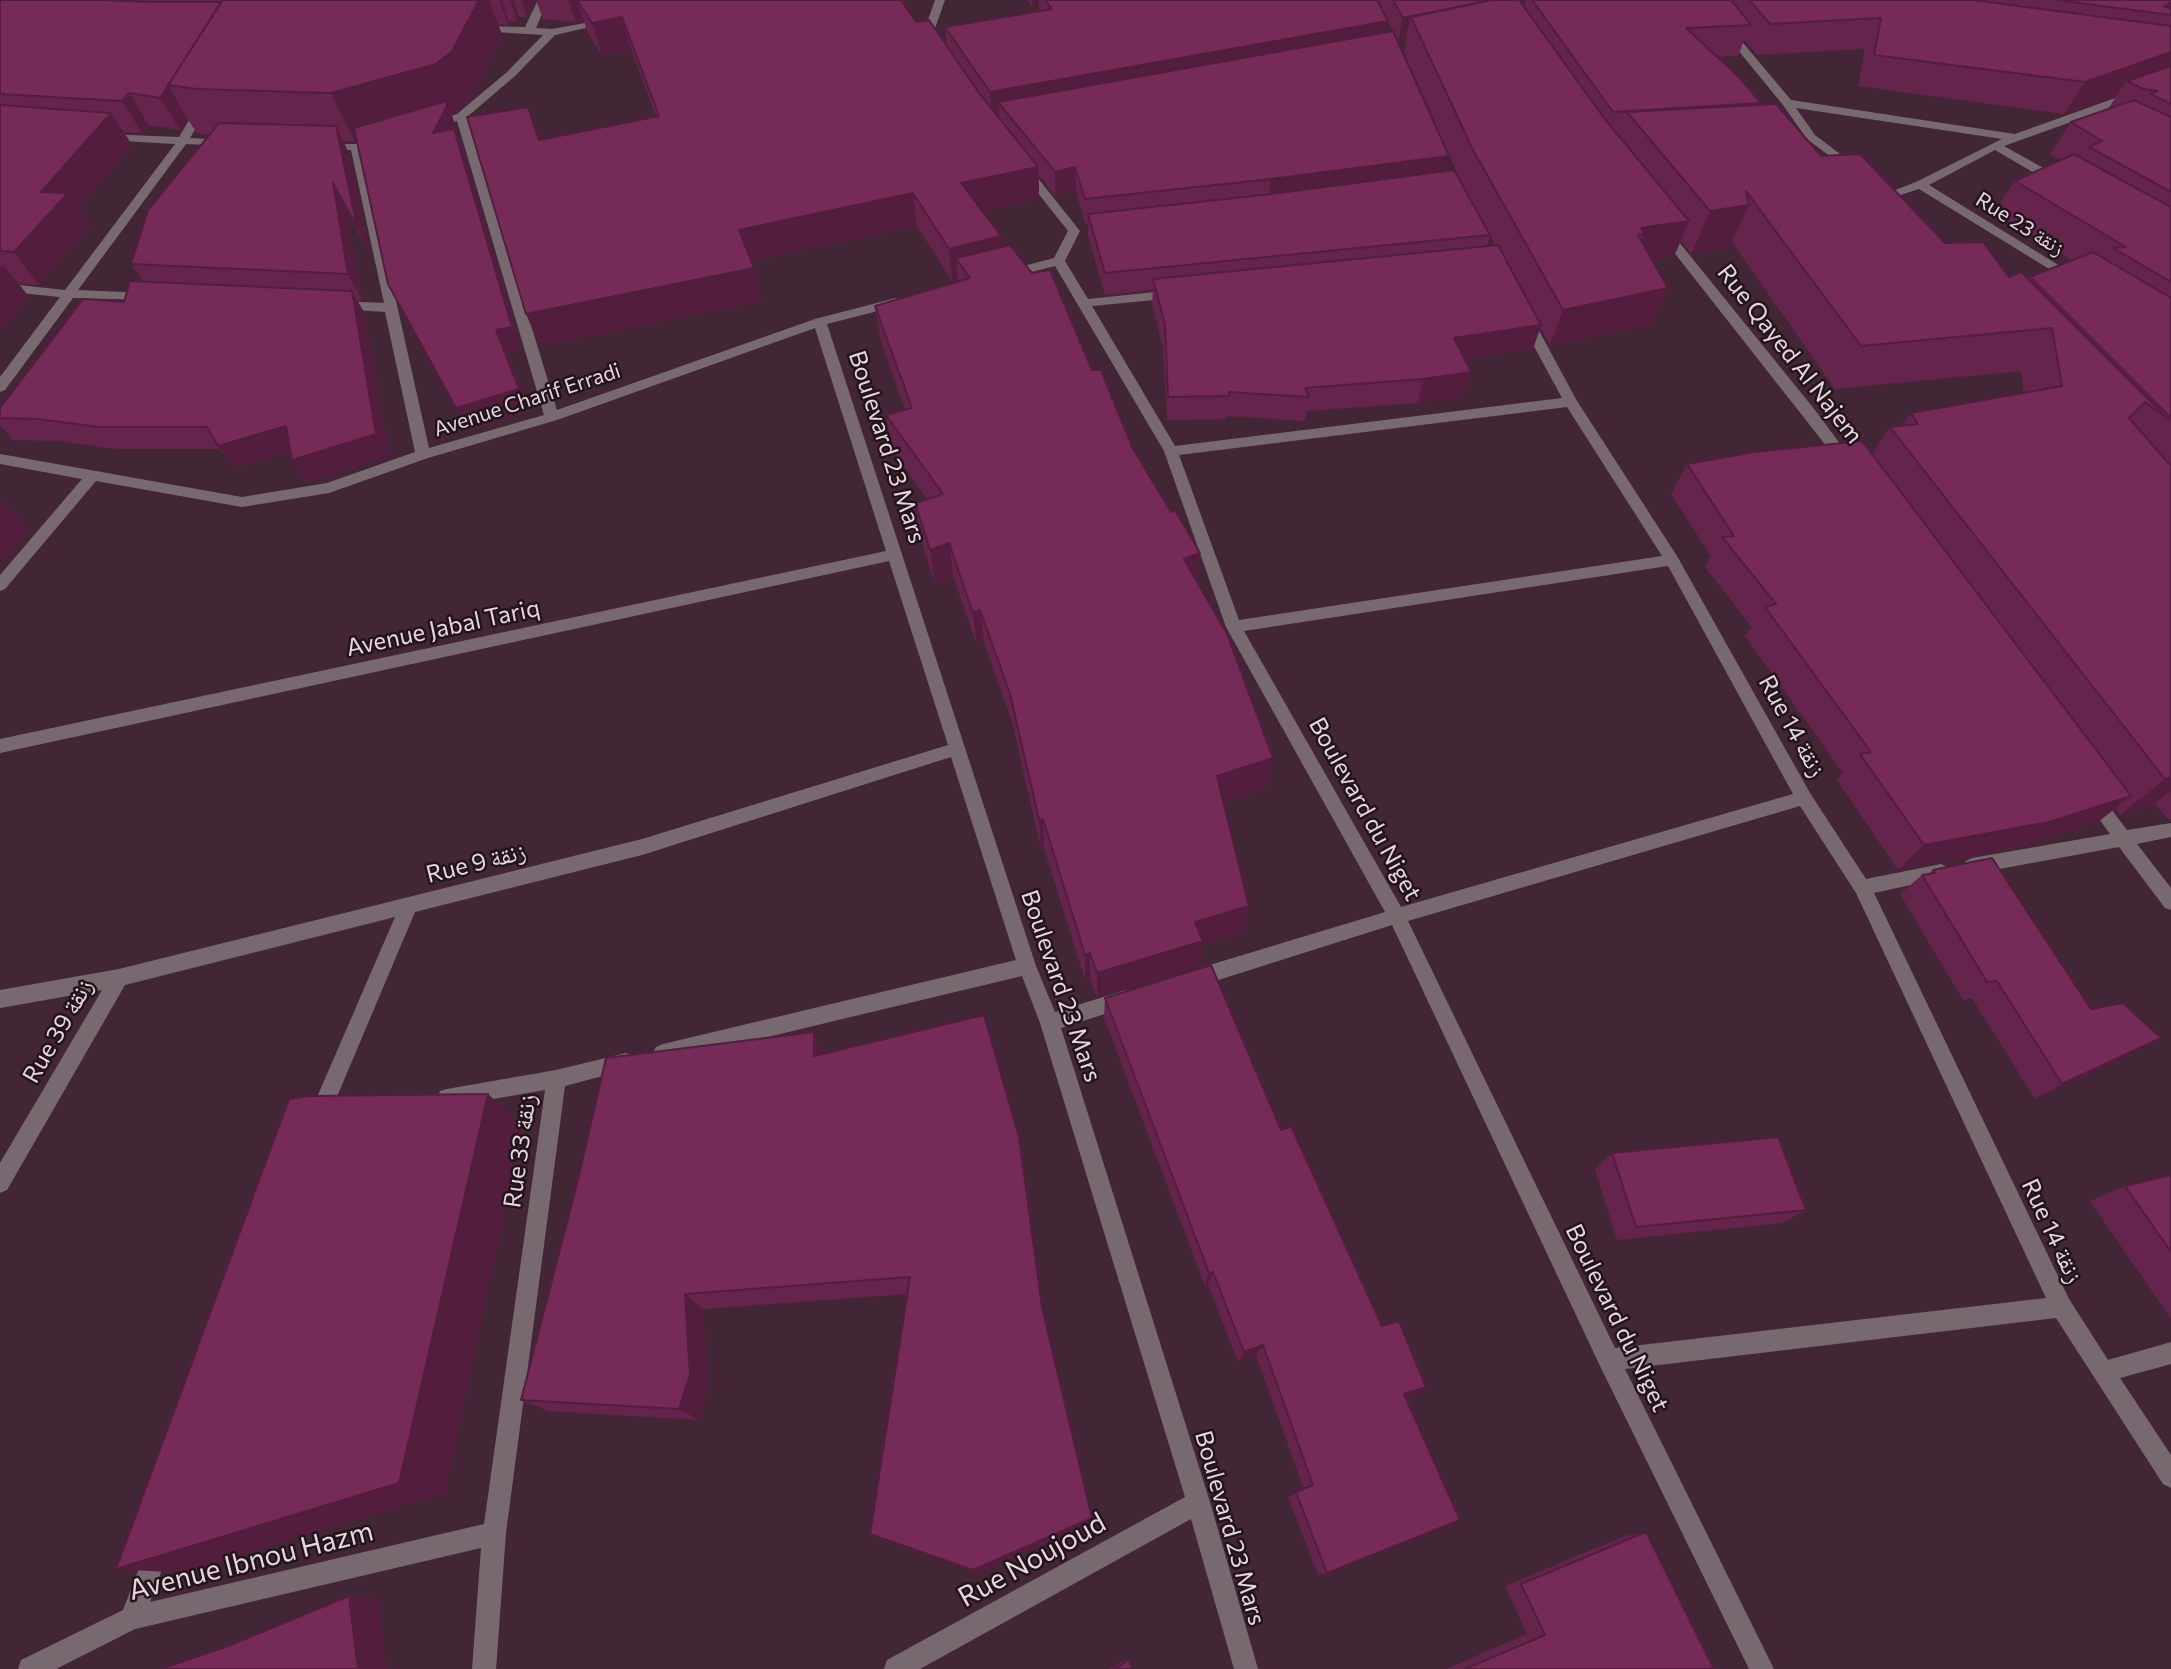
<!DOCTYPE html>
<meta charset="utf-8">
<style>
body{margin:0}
canvas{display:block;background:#432636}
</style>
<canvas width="2171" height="1669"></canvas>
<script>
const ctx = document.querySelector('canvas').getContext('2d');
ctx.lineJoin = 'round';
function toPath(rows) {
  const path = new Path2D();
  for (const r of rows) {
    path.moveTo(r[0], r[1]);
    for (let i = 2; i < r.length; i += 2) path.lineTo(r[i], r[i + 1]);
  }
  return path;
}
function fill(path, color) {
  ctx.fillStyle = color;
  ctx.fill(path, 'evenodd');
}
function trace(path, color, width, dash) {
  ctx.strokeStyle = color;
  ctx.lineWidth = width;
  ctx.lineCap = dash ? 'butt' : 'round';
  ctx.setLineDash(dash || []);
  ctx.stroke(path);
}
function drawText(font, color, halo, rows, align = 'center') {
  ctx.font = font + ' Commissioner,"Noto Naskh Arabic",sans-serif';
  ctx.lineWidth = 5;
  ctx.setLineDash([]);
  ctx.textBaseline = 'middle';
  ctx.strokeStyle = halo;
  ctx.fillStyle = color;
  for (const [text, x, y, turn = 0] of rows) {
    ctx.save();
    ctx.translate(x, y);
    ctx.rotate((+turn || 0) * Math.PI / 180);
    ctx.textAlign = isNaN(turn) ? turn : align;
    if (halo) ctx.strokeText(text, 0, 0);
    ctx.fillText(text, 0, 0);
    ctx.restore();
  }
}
fill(toPath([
 [538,0,548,0,536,28,552,29,607,19,612,22,555,35,515,76,467,117,557,410,815,319,896,298,902,302,901,305,827,324,1036,966,1055,1012,1126,990,1133,993,1135,999,1133,1005,1061,1028,1210,1502,1258,1669,1234,1669,1191,1519,920,1669,884,1669,887,1660,1185,1497,1040,1023,1022,976,663,1062,656,1059,653,1053,656,1047,663,1044,1016,960,951,757,642,855,415,912,325,1125,318,1128,311,1125,308,1118,395,917,125,985,7,1190,0,1193,0,1163,102,990,0,1008,0,990,119,969,642,839,948,745,889,561,0,753,0,739,886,551,815,328,557,420,428,458,329,493,242,507,96,481,5,589,0,591,0,575,82,479,0,464,0,454,242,497,327,483,415,452,385,312,339,309,333,305,339,301,384,303,351,150,322,149,316,146,318,144,355,144,380,137,386,140,362,149,429,448,544,415,457,121,430,128,424,125,457,114,507,72,543,35,478,31,474,30,474,26,525,27,538,0],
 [935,0,945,0,933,34,940,45,935,48,931,47,923,34,935,0],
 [1697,0,1707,0,1791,100,2015,134,2171,78,2171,86,2004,146,2063,179,2063,185,2055,185,1995,150,1929,185,2076,276,2076,282,2072,283,1919,189,1888,199,1882,195,1916,182,2002,139,1796,108,1815,135,1861,170,1851,172,1807,139,1783,105,1697,0],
 [200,102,210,104,190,138,227,140,233,143,227,146,186,144,78,290,147,293,152,294,152,300,73,298,5,390,0,392,0,377,60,297,0,291,0,283,65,290,175,144,105,140,99,137,105,134,179,137,200,102],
 [1025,165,1029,167,1080,231,1065,261,1088,299,1175,290,1181,294,1175,298,1092,306,1175,446,1562,398,1518,317,1520,314,1530,314,1577,401,1677,556,1810,793,1866,879,1941,864,1947,867,1950,872,1947,877,1874,893,2069,1299,2108,1360,2171,1342,2171,1364,2120,1378,2171,1455,2171,1488,2163,1484,2056,1318,1625,1369,1774,1669,1749,1669,1601,1368,1392,925,1193,988,1186,985,1184,979,1186,973,1193,970,1385,912,1226,627,1164,451,1055,266,1008,278,1002,274,1004,271,1054,258,1068,231,1019,169,1025,165],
 [1567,407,1662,556,1239,620,1179,455,1567,407],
 [1668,566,1793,794,1401,907,1244,631,1668,566],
 [1800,806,1856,893,2046,1298,1615,1348,1408,921,1800,806],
 [1662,225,1666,226,1815,410,1852,460,1852,466,1842,466,1658,232,1658,226,1662,225],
 [2093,791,2099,793,2127,830,2171,823,2171,837,2137,844,2171,888,2171,910,2165,908,2119,847,1972,874,1966,871,1963,866,1966,861,1972,858,2110,834,2084,798,2087,793,2093,791],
 [626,1053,633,1056,636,1062,633,1068,565,1086,506,1533,496,1669,472,1669,481,1548,135,1629,56,1669,18,1669,21,1660,123,1610,149,1543,157,1539,165,1543,169,1551,150,1602,484,1524,545,1090,447,1107,440,1105,437,1098,440,1091,447,1089,556,1070,626,1053]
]), '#786970');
fill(toPath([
 [0,0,901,0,916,22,947,47,945,27,1039,11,1039,5,1032,7,1027,0,1377,0,1386,32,1445,171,1462,184,1404,52,1406,39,1398,41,1378,0,1519,0,1524,7,1526,0,2171,0,2171,822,2155,804,2120,815,2115,808,2098,822,2018,847,1898,870,1837,780,1843,773,1745,636,1752,627,1705,567,1711,556,1671,494,1687,464,1872,454,1890,427,1902,425,1911,413,2024,393,2021,371,1835,389,1732,242,1729,248,1691,254,1681,241,1674,256,1652,260,1668,288,1653,324,1550,345,1540,328,1533,349,1464,359,1463,396,1417,403,1306,411,1305,421,1227,416,1227,419,1167,420,1163,348,1152,303,1153,290,1105,295,1088,236,1088,223,1085,224,1076,191,1055,196,1039,175,1039,199,982,211,1001,236,1002,247,1092,370,1133,449,1171,512,1200,553,1197,582,1267,788,1224,802,1249,906,1243,932,1203,944,1199,966,1097,997,1090,978,1085,980,1044,848,1041,849,1013,725,984,642,977,645,953,576,935,583,920,537,915,503,927,499,892,449,886,415,905,410,881,341,875,306,959,281,958,280,952,281,917,226,752,261,762,301,540,346,540,139,656,116,631,49,602,55,587,32,584,21,576,22,543,19,536,0,527,17,519,17,517,21,509,21,508,25,498,24,502,35,471,99,456,112,451,113,456,128,455,132,464,152,522,350,507,353,530,411,468,430,388,284,357,141,343,141,349,153,370,254,346,210,362,300,357,300,365,314,390,456,307,482,292,460,290,451,234,468,220,449,117,449,58,441,13,440,0,425,0,408,124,302,144,282,131,264,209,135,197,133,187,118,180,130,149,125,142,133,124,132,132,145,78,208,91,225,39,285,18,283,29,297,0,330],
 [1744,40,1757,55,1865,49,1858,86,2064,114,2117,95,2108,109,2071,122,2050,154,2060,160,2015,181,1994,212,2072,260,2030,277,2028,279,2009,277,1945,243,1821,156,1760,105,1761,103,1717,57,1738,56],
 [1490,235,1495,245,1487,246],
 [1933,870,2091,1009,2161,1038,2131,1054,2035,1099,1972,998,1963,1000,1900,894,1922,875,1928,874],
 [1105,998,1281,1130,1382,1326,1426,1387,1413,1396,1406,1398,1327,1573,1318,1575,1288,1497,1304,1489,1256,1355,1238,1362,1208,1284,1205,1286,1104,1017],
 [814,1032,824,1054,1042,1308,1092,1518,1092,1523,978,1573,870,1534,907,1294,703,1309,709,1387,699,1420,548,1411,521,1400],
 [1612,1153,1806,1210,1782,1223,1617,1240,1595,1169],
 [2171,1175,2171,1319,2090,1201,2125,1186],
 [1646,1532,1714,1669,1446,1669,1527,1634,1505,1586,1625,1536],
 [1127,1659,1129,1660,1132,1669,1109,1669]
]), '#65244c');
fill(toPath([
 [479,0,489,0,502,35,471,99,456,112,451,113,456,128,455,132,464,152,522,350,507,353,530,411,468,430,456,408,496,330,433,133,442,116,355,141,331,93],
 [499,0,502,0,509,21,508,25],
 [510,0,513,0,519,17,517,21],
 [521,0,536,0,527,17],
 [568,0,705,0,577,0,584,21,576,22],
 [1032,0,1039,0,1039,5,1032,7],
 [1492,0,1411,17,1406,39,1398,41,1403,18],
 [2171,2,2171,15,2164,6],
 [622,17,631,49,602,55,592,23],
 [1388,21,1384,44,998,102,999,114,991,115,990,92],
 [2171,52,2171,76,2127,81,2117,95,2064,114,2085,82],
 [168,85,187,118,180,130,160,98],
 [129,93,149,125,142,133,122,101],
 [111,113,132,145,78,208,91,225,39,285,14,252,41,192],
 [336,126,349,153,370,254,357,227],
 [1449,156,1443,180,1268,203,1271,179],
 [1038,167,1039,199,963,216,961,183],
 [1075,167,1076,191,1055,196,1055,172],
 [333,183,346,210,362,300,348,274],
 [913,193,917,226,747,262,739,230],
 [1749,205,1729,248,1691,254,1710,211],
 [1689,221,1674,256,1633,262,1644,234,1641,228],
 [1001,236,1003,268,956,258,958,280,952,281,949,249],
 [3,264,29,297,0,330,0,268],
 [754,268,762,301,540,346,526,314],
 [1668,288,1653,324,1550,345,1563,310],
 [352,291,365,314,390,456,307,482,292,460],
 [1541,325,1533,349,1447,362,1454,338],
 [1471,372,1463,396,1417,403,1424,379],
 [286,426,300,448,234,468,218,446],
 [0,498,30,529,0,563],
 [949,543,953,576,935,583,930,550],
 [1200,553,1197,586,1184,559],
 [980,610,984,642,977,645,973,613],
 [1273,758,1267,788,1213,805,1217,776],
 [2171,777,2171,791,2155,804,2120,815,2165,779],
 [2131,796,2098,822,2018,847,1898,870,1924,845],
 [1043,819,1044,848,1041,849,1039,820],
 [1249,906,1243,932,1203,944,1199,966,1097,997,1097,973,1195,922],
 [1090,953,1090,978,1085,980,1085,955],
 [814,1032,825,1056,814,1056],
 [2161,1038,2131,1054,2035,1099,2062,1084],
 [488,1094,523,1125,445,1493,184,1573,116,1569],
 [1213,1272,1208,1284,1205,1286,1209,1273],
 [685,1294,703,1309,709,1387,699,1420,679,1409],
 [1263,1345,1256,1355,1238,1362,1244,1352],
 [1426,1387,1413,1396,1393,1402,1404,1394],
 [1092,1518,1092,1523,978,1573,973,1570],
 [349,1596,378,1597,387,1669,358,1669]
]), '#531d3e');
const building = toPath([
 [0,0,106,0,147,2,221,2,160,98,129,93,122,101,0,94,0,0],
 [223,0,479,0,452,51,436,64,331,93,197,89,168,85,223,0],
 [577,0,901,0,916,22,929,20,979,93,1038,167,961,183,1001,236,949,249,913,193,739,230,754,268,526,314,467,117,528,107,539,140,659,116,622,17,592,23,577,0],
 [1045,0,1377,0,1388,21,990,92,945,27,1052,9,1045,0],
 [1393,0,1491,0,1403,18,1393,0],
 [1492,0,1519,0,1604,118,1689,221,1641,228,1644,234,1638,235,1668,288,1563,310,1472,148,1411,17,1492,0],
 [1532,0,1731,0,1751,25,1686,28,1739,77,1761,103,1613,112,1532,0],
 [1749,0,1973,0,2171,26,2171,52,2085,82,1874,55,1881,18,1770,24,1749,0],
 [2057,0,2171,0,2171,2,2164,6,2171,9,2171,15,2057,0],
 [1393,31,1449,156,1271,179,1085,199,1075,167,1055,172,998,102,1393,31],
 [2171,66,2171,104,2151,94,2158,91,2143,89,2127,81,2171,66],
 [2134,100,2171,117,2171,192,2089,147,2102,141,2071,122,2134,100],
 [446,101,447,106,433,133,454,129,512,327,496,330,519,389,456,408,388,284,354,128,446,101],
 [1776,104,1821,156,1860,154,1945,243,1983,242,2009,277,2021,272,2169,420,2145,402,2129,418,2171,466,2171,777,2165,779,1890,427,1918,424,1911,413,2062,386,2052,328,1861,346,1746,191,1749,205,1710,211,1627,112,1776,104],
 [0,105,111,113,41,192,68,193,14,252,0,251,0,105],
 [219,123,336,126,357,227,333,183,348,274,131,264,148,210,219,123],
 [2074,154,2171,207,2171,282,2113,248,2126,247,2015,181,2074,154],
 [1454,170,1490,235,1105,273,1088,214,1271,194,1454,170],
 [1010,245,1032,273,1050,270,1092,370,1101,370,1133,449,1171,512,1175,510,1200,553,1184,559,1227,634,1273,758,1217,776,1249,906,1195,922,1203,941,1097,973,1090,953,1085,955,1043,819,1039,820,1010,694,980,610,973,613,949,543,930,550,915,503,943,494,886,415,912,408,875,306,970,278,956,258,1010,245],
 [1498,245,1541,325,1454,338,1471,372,1424,379,1305,388,1309,397,1229,392,1229,396,1168,397,1165,324,1153,279,1498,245],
 [2093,252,2171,298,2171,418,2030,277,2093,252],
 [130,281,352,291,376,434,292,460,286,426,218,446,207,427,99,427,38,419,0,418,0,408,83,299,124,302,130,281],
 [1862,441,2131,796,2049,822,1924,845,1860,754,1871,752,1765,607,1776,604,1722,537,1734,536,1687,464,1754,452,1862,441],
 [1992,858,2091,1009,2123,1003,2161,1038,2062,1084,1997,981,1987,982,1922,875,1935,873,1933,870,1992,858],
 [1211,965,1281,1130,1291,1126,1382,1326,1399,1321,1426,1387,1404,1394,1460,1520,1327,1573,1296,1492,1313,1485,1263,1345,1244,1352,1213,1272,1209,1273,1105,998,1211,965],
 [984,1015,1019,1137,1042,1307,1092,1518,973,1570,870,1534,910,1277,685,1294,690,1375,679,1409,521,1400,577,1184,606,1058,814,1032,814,1056,984,1015],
 [488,1094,399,1483,116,1569,289,1099,309,1096,488,1094],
 [1778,1137,1806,1210,1636,1227,1612,1153,1778,1137],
 [2171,1175,2171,1252,2125,1186,2171,1175],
 [1646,1532,1714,1669,1465,1669,1545,1635,1521,1584,1646,1532],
 [349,1596,358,1669,161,1669,228,1646,349,1596],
 [1129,1660,1132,1669,1114,1669,1129,1660]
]);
fill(building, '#762a58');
trace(building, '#531d3e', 2);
drawText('21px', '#e8d5de', '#21141b', [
 ["Rue 23 زنقة",2020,224,32],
 ["Avenue Charif Erradi",527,400,-18]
]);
drawText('24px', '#e8d5de', '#21141b', [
 ["Rue Qayed Al Najem",1790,354,52],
 ["Boulevard 23 Mars",887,447,72],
 ["Avenue Jabal Tariq",443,628,-12],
 ["Rue 14 زنقة",1792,726,61],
 ["Boulevard du Niget",1365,809,61],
 ["Rue 9 زنقة",476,863,-14],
 ["Boulevard 23 Mars",1061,986,71],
 ["Rue 39 زنقة",58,1031,-60],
 ["Rue 33 زنقة",520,1151,-82],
 ["Rue 14 زنقة",2052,1231,65],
 ["Boulevard du Niget",1617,1318,64],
 ["Boulevard 23 Mars",1230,1528,74]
]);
drawText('28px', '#e8d5de', '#21141b', [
 ["Rue Noujoud",1032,1560,-29],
 ["Avenue Ibnou Hazm",251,1561,-14]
]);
</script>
